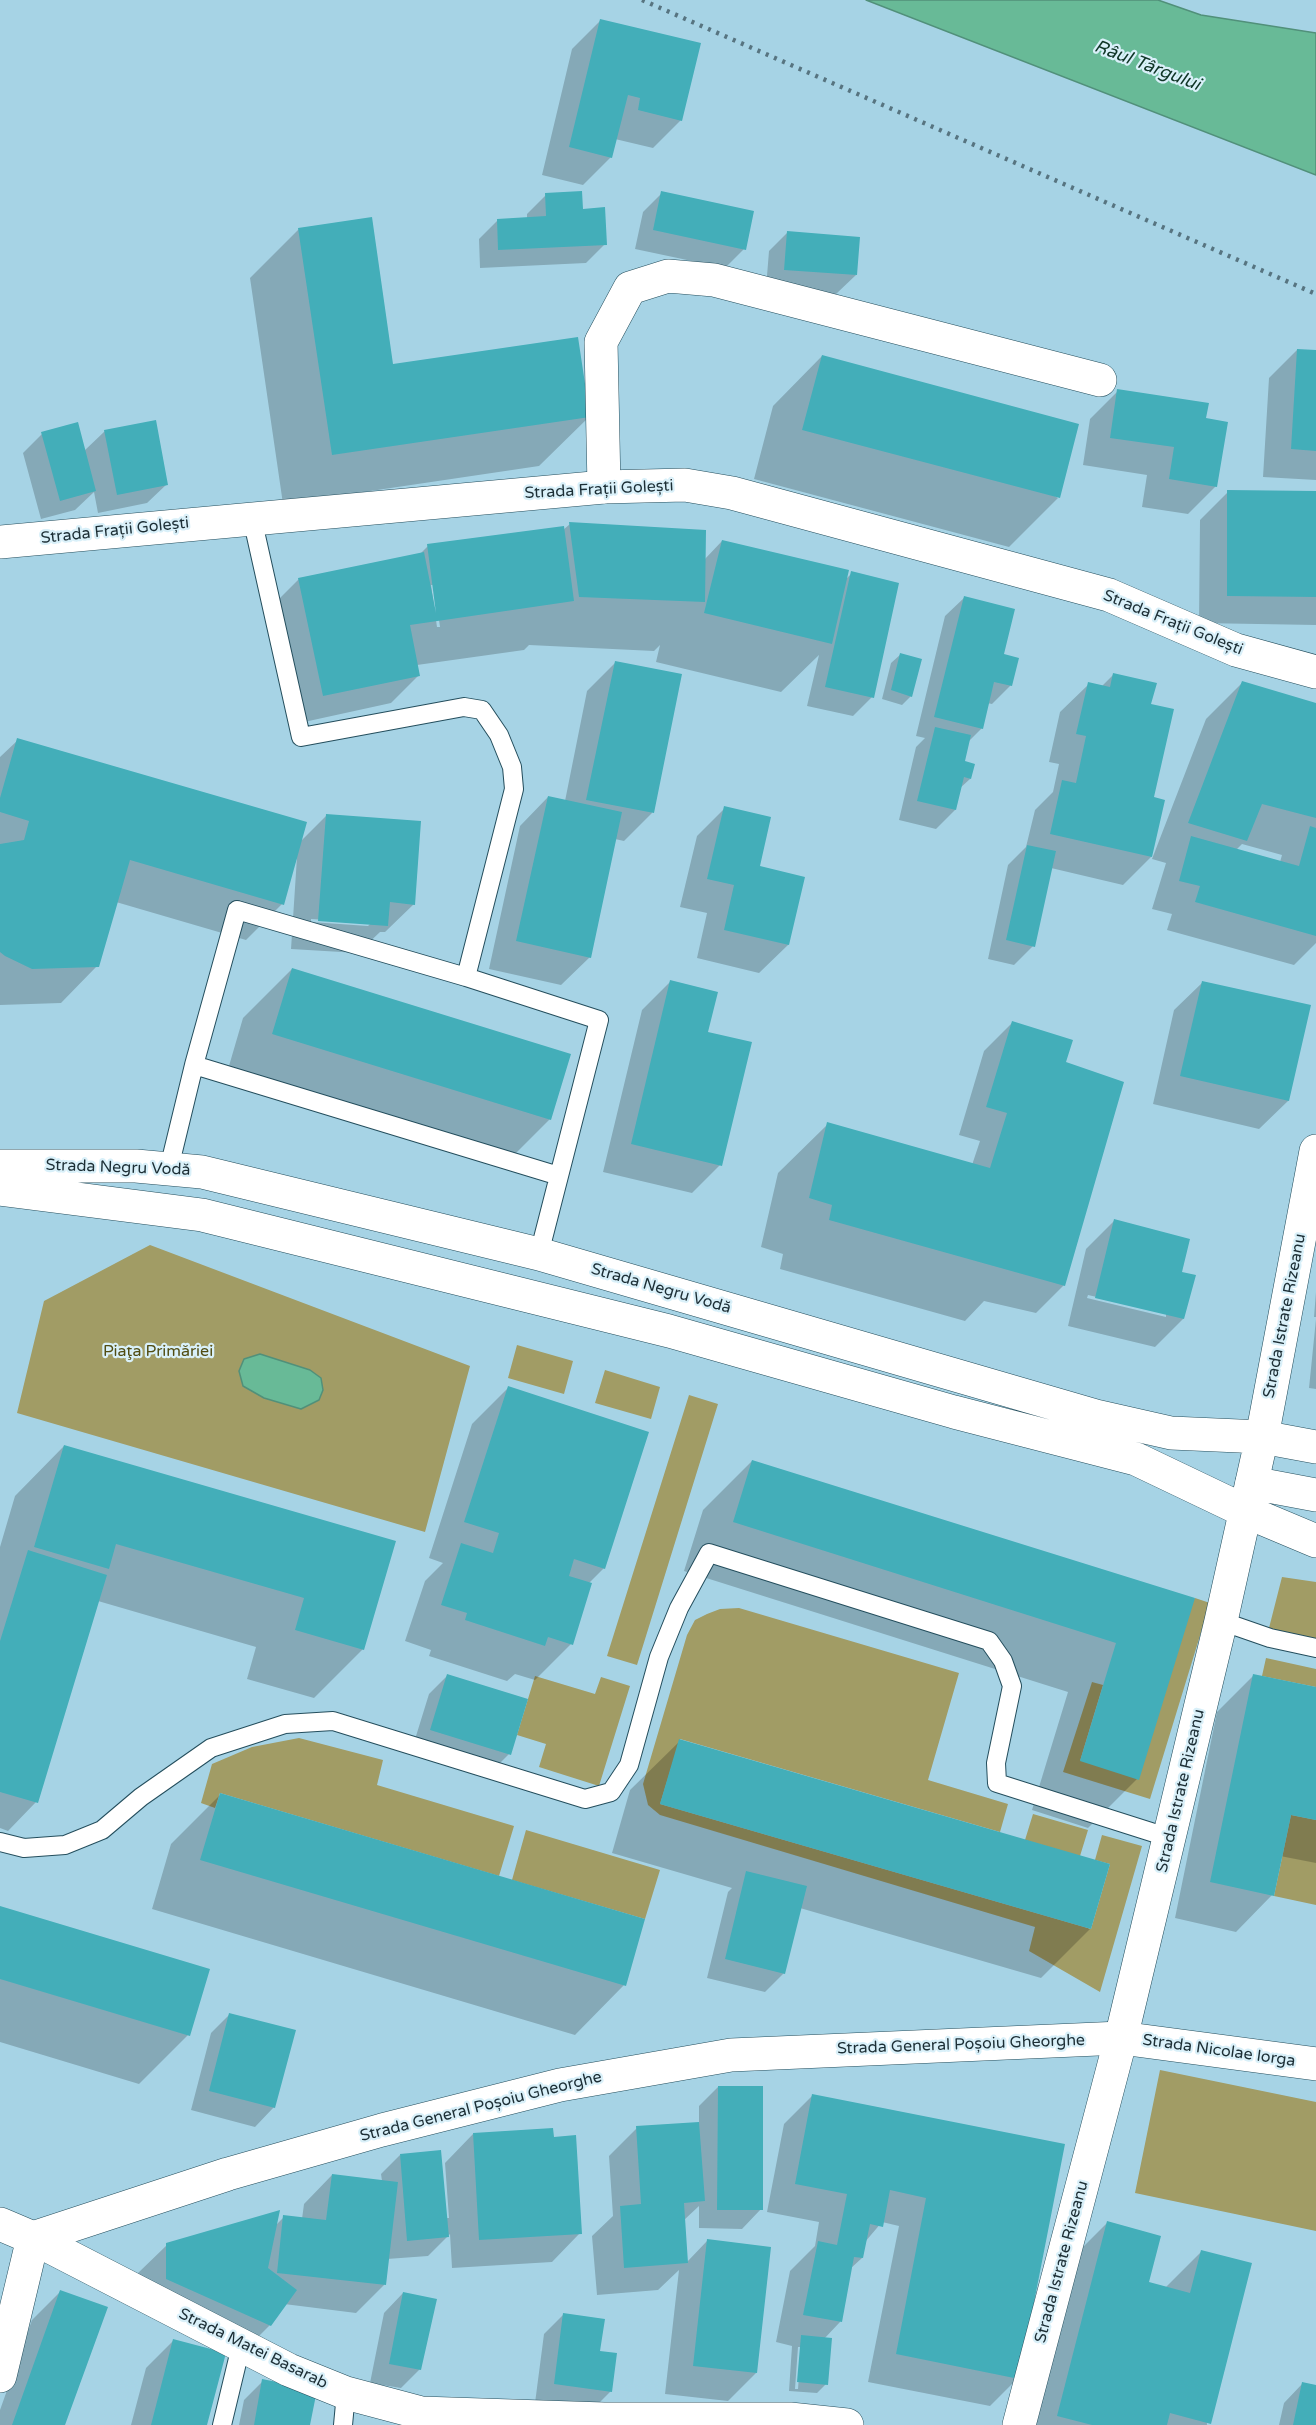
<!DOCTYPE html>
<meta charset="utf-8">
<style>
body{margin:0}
canvas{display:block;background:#a6d3e5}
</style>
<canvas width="1316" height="2425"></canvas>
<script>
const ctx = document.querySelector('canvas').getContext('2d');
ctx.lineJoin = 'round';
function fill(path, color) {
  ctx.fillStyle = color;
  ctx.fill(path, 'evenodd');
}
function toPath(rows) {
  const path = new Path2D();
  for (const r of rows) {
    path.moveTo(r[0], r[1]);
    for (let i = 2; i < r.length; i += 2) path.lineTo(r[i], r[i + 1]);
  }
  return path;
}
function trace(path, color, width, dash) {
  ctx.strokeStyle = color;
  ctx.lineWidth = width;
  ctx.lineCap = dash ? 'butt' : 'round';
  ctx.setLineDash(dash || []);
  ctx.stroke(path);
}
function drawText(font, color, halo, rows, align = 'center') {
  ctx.font = font + ' "Varela Round",sans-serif';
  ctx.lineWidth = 4.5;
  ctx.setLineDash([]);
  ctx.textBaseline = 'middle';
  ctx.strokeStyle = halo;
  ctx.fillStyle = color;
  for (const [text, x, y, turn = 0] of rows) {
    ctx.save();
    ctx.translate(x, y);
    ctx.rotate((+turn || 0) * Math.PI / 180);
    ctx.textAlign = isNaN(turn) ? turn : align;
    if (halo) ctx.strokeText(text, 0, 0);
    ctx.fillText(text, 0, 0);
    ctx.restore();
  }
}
fill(toPath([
 [150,1245,470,1366,425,1532,17,1413,44,1301],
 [517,1345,573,1361,564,1394,508,1378],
 [605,1370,660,1387,651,1419,595,1403],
 [689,1395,718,1404,637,1665,607,1656],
 [1282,1577,1316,1582,1316,1640,1269,1628],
 [1195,1598,1210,1603,1150,1799,1063,1772,1092,1682,1103,1685,1080,1761],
 [739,1608,959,1673,928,1780,1008,1804,1000,1832,680,1739,660,1804,1091,1929,1110,1864,1095,1860,1102,1835,1142,1846,1100,1992,1029,1951,1035,1927,660,1815,648,1805,643,1784,687,1635,695,1620,707,1614,720,1609],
 [1266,1658,1316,1669,1316,1687,1262,1676],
 [535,1676,595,1694,601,1677,630,1686,599,1786,539,1767,546,1744,517,1735],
 [299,1738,383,1760,377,1785,514,1826,499,1876,220,1793,215,1808,201,1803,212,1764,252,1747],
 [1033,1814,1088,1830,1080,1856,1025,1840],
 [1291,1815,1316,1820,1316,1905,1274,1896],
 [526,1830,660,1870,645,1919,512,1880],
 [1160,2070,1316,2102,1316,2231,1135,2193]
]), '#a19c65');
const water = toPath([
 [866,0,1158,0,1201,15,1316,33,1316,175,866,0],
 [260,1354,310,1370,321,1378,323,1390,319,1400,301,1409,264,1398,243,1386,239,1371,244,1359,260,1354]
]);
fill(water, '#68ba97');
trace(water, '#51907a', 1.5);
fill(toPath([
 [600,21,681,120,653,148,615,139,611,157,583,185,542,175,572,49],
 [662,193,744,249,725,268,635,249,643,212],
 [546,195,582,210,605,244,586,263,480,268,479,239,498,220,527,219,527,214],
 [299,229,392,366,589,417,539,466,283,504,250,278],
 [788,232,856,275,836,294,766,288,769,251],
 [1297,350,1316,351,1316,480,1263,477,1269,378],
 [822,356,1058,498,1009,547,754,479,773,406],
 [1118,391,1204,419,1216,486,1188,514,1142,507,1147,475,1083,465,1090,419],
 [105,431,167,484,147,503,98,513,94,492,75,510,41,519,23,453,42,434,84,451],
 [1228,492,1316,493,1316,625,1199,623,1200,520],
 [570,524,704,560,722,541,846,579,852,573,872,697,853,716,807,706,819,655,781,692,656,662,660,645,654,651,529,645,524,650,417,665,419,675,391,703,295,724,271,607,299,579,420,554,428,546,563,530],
 [431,585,434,585,440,627,437,627],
 [965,597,1002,655,1011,685,992,704,987,703,982,728,968,742,963,762,970,779,959,789,955,810,936,829,899,820,916,747,925,738,916,736,945,616],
 [901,654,911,696,902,705,882,699,891,663],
 [615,663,652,813,624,841,615,839,590,957,561,985,489,969,520,826,548,797,565,801,587,691],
 [1114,674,1150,705,1153,798,1151,857,1123,885,1051,868,1033,946,1014,965,988,959,1008,865,1026,847,1035,810,1053,792,1059,764,1049,762,1060,712,1089,684,1101,687],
 [1243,682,1316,705,1316,943,1294,965,1167,930,1172,914,1152,909,1166,863,1152,859,1206,719],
 [1242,844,1282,855,1280,862,1236,850],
 [18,740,300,842,326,816,414,904,385,932,380,932,358,953,291,949,297,857,282,904,246,940,116,902,97,966,61,1003,0,1005,0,757],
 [311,919,371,923,368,926,311,922],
 [725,808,758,867,803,878,788,945,759,973,697,958,707,913,680,907,697,836],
 [292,969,550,1119,501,1168,224,1083,243,1018],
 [670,982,706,1033,720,1165,692,1193,603,1172,642,1010],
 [1203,982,1309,1006,1288,1101,1259,1129,1153,1104,1174,1010],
 [1012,1023,1064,1063,1064,1285,1036,1313,984,1301,965,1321,780,1269,783,1254,761,1247,778,1173,828,1124,972,1165,980,1141,959,1135,984,1051],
 [1114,1221,1181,1273,1183,1319,1155,1347,1068,1326,1086,1249],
 [1088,1295,1166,1313,1166,1317,1087,1298],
 [1316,1292,1316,1317,1314,1317],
 [1316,1319,1316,1389,1309,1388],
 [508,1388,604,1568,589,1583,571,1644,535,1680,515,1674,507,1681,429,1656,431,1650,405,1641,425,1581,443,1563,429,1558,472,1424],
 [64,1446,394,1542,363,1649,314,1698,247,1679,256,1647,98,1601,36,1802,8,1831,0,1828,0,1547,15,1496],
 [752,1461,1193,1599,1137,1779,1088,1828,1032,1810,1068,1692,684,1571,703,1510],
 [448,1675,509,1754,490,1773,412,1749,429,1694],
 [1253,1676,1316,1689,1316,1863,1280,1856,1272,1895,1236,1932,1175,1918,1217,1712],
 [680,1741,1090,1929,1041,1978,800,1908,784,1973,765,1992,707,1978,728,1892,732,1888,612,1853,630,1790],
 [220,1795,624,1985,575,2035,152,1909,171,1844],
 [0,1907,188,2035,139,2084,0,2042],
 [230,2014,274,2107,255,2127,191,2110,211,2033],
 [718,2087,761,2209,742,2229,699,2228,699,2206,683,2221,687,2262,707,2241,756,2373,728,2401,665,2394,679,2270,658,2290,597,2295,592,2236,613,2216,609,2156,637,2128,699,2123,699,2106],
 [813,2095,1063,2145,1018,2378,990,2406,868,2382,899,2226,882,2222,865,2242,862,2258,850,2269,840,2322,824,2339,826,2384,817,2393,789,2391,792,2346,776,2342,790,2271,815,2246,819,2222,767,2212,784,2124],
 [798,2347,801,2347,798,2389,795,2389],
 [473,2134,580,2233,552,2262,452,2268,450,2234,428,2256,387,2259,384,2285,356,2313,284,2304,270,2325,242,2353,138,2307,138,2273,167,2245,276,2225,284,2217,302,2219,304,2204,332,2175,382,2181,381,2174,400,2155,446,2218,449,2218,445,2163],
 [1107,2223,1147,2283,1165,2288,1202,2251,1207,2425,1028,2425,1071,2259],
 [60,2292,64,2425,0,2425,0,2410,32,2320],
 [403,2293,420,2369,401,2388,370,2383,384,2313],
 [563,2315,599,2352,611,2391,592,2410,535,2403,544,2334],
 [174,2340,206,2425,131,2425,146,2368],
 [263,2381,308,2425,239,2425,244,2400],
 [1303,2383,1316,2386,1316,2425,1279,2425,1284,2403]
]), '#0003');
fill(toPath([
 [600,19,701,43,682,121,638,110,640,98,628,95,612,158,569,147],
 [582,191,583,209,605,207,607,245,498,250,497,219,546,216,545,193],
 [661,191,754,211,746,250,653,230],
 [372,217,393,364,578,337,590,417,332,455,298,228],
 [787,231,860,237,857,275,784,270],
 [1297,349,1316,350,1316,451,1291,449],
 [822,355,1079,424,1060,498,802,430],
 [1117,389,1209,403,1206,418,1228,422,1217,487,1169,479,1174,447,1110,438],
 [156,420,168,485,117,495,104,430],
 [78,422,96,491,60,501,41,432],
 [1227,490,1316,491,1316,597,1227,596],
 [569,522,706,530,705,602,579,597],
 [564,526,574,601,410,625,420,676,323,696,298,578,424,552,436,613,427,544],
 [722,540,849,570,832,644,704,613],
 [851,571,899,583,874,698,825,687],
 [964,596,1015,609,1004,654,1019,658,1012,686,994,682,983,729,934,717],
 [900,653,922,659,912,697,891,690],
 [615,661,682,674,654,813,586,800],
 [1113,673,1157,683,1151,704,1174,709,1154,797,1165,800,1152,857,1050,834,1062,780,1076,783,1086,736,1076,734,1088,682,1110,687],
 [1242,681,1316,703,1316,818,1262,804,1247,841,1188,823],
 [935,727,971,735,965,761,975,764,971,779,964,777,956,810,917,801],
 [17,738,307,822,284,905,130,860,99,967,32,969,5,956,0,952,0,844,24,840,29,821,0,812,0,798],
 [548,796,622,812,591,958,516,941],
 [724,806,771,817,760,866,805,877,789,945,724,930,734,885,707,879],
 [326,814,421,821,415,905,390,902,388,926,318,921],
 [1310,826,1316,828,1316,936,1195,902,1200,886,1179,881,1191,836,1299,866],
 [1027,845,1056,851,1035,947,1006,940],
 [292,968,571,1054,551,1120,272,1034],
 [670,980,718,992,708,1032,752,1042,722,1166,631,1144],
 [1202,981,1311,1005,1289,1101,1180,1076],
 [1012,1021,1073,1040,1066,1062,1124,1082,1065,1286,829,1220,832,1205,809,1198,827,1122,990,1168,1007,1113,986,1107],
 [1114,1219,1190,1239,1182,1272,1196,1275,1184,1319,1095,1298],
 [508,1386,649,1432,605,1569,574,1559,569,1576,592,1583,573,1645,548,1637,545,1646,465,1620,467,1613,441,1605,461,1543,493,1553,499,1533,464,1522],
 [64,1445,396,1541,364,1650,295,1630,304,1598,116,1544,109,1569,34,1547],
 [752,1460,1195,1598,1139,1780,1080,1761,1116,1643,733,1522],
 [28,1550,107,1575,38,1803,0,1792,0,1641],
 [447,1674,528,1699,511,1755,430,1730],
 [1253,1674,1316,1687,1316,1820,1291,1815,1274,1896,1210,1882],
 [679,1739,1110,1864,1091,1929,660,1804],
 [220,1793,645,1919,626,1986,200,1860],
 [746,1871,807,1886,785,1974,725,1959],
 [0,1906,210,1969,190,2036,0,1979],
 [229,2013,296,2030,275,2108,209,2091],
 [718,2086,763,2086,763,2210,717,2210],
 [812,2094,1065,2144,1019,2379,896,2354,926,2198,890,2190,883,2227,870,2224,863,2258,854,2257,842,2322,803,2315,818,2241,837,2245,847,2194,795,2184],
 [699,2122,705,2201,684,2203,688,2263,624,2268,620,2206,641,2204,636,2126],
 [553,2128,554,2137,576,2135,582,2234,479,2240,473,2133],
 [441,2150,449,2237,407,2241,400,2154],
 [332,2174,398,2182,386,2285,277,2273,283,2215,326,2220],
 [280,2210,268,2268,297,2290,271,2326,166,2279,166,2243],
 [1107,2221,1161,2236,1149,2282,1190,2293,1201,2250,1252,2263,1211,2424,1170,2413,1167,2425,1092,2425,1057,2416],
 [707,2239,771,2247,757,2373,693,2366],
 [60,2290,108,2307,65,2425,12,2425],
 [403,2292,437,2299,421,2370,389,2364],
 [563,2313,605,2319,600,2351,617,2353,612,2392,554,2384],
 [801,2335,832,2338,828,2385,797,2382],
 [173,2339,226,2353,207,2425,151,2425],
 [262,2379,317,2390,310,2425,254,2425],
 [1302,2382,1316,2385,1316,2425,1293,2425]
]), '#43aeb9');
const lane = toPath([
 [252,518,301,737,464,707,482,710,499,735,512,767,514,789,466,977],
 [194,1065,559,1176],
 [169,1168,194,1065,237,910,466,977,599,1020,539,1254],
 [1221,1621,1270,1638,1316,1648],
 [0,1842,24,1848,65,1845,102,1830,141,1797,211,1748,285,1724,333,1721,585,1799,611,1792,629,1765,659,1657,679,1608,709,1553,989,1641,1003,1661,1012,1686,996,1763,997,1783,1170,1838],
 [222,2425,241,2346],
 [343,2425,346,2393]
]);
const street = toPath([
 [604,487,601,342,630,288,668,276,714,280,1100,380],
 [1262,1437,1316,1447],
 [1252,1483,1316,1495],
 [1247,1512,1316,1541],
 [0,2376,33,2238,228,2174,382,2130,560,2085,731,2055,1121,2038,1316,2064]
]);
const secondary = toPath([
 [0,542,604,487,685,485,732,493,1109,595,1236,650,1316,672],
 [0,1166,136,1166,202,1172,539,1254,1096,1416,1171,1433,1262,1437],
 [0,1189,202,1215,669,1331,954,1412,1136,1459,1247,1512],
 [0,2224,33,2238,289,2370,346,2393,421,2413,604,2419,790,2419,847,2425],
 [1019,2425,1121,2038,1221,1621,1262,1437,1316,1151]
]);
trace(lane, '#244e5d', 20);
trace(street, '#244e5d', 34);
trace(secondary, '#244e5d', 34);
trace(lane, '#fff', 18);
trace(street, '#fff', 33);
trace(secondary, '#fff', 33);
trace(toPath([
 [642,0,1316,294]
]), '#577480', 4.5, [3, 6]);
drawText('16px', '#1c2e35', '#d9f0f9', [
 ["Strada Frații Golești",599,490,-3],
 ["Strada Frații Golești",115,531,-6],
 ["Strada Frații Golești",1173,623,22],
 ["Strada Negru Vodă",118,1168,2],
 ["Strada Negru Vodă",661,1289,16],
 ["Strada Istrate Rizeanu",1285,1316,-79],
 ["Strada Istrate Rizeanu",1181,1791,-77],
 ["Strada General Poșoiu Gheorghe",961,2045,-2],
 ["Strada Nicolae Iorga",1219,2051,8],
 ["Strada General Poșoiu Gheorghe",481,2107,-14],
 ["Strada Istrate Rizeanu",1062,2262,-75],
 ["Strada Matei Basarab",253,2349,26]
]);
drawText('16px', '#514c12', '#d9f0f9', [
 ["Piaţa Primăriei",158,1352]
]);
drawText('italic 18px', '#0f3526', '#d9f0f9', [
 ["Râul Târgului",1147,66,21]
]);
</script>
